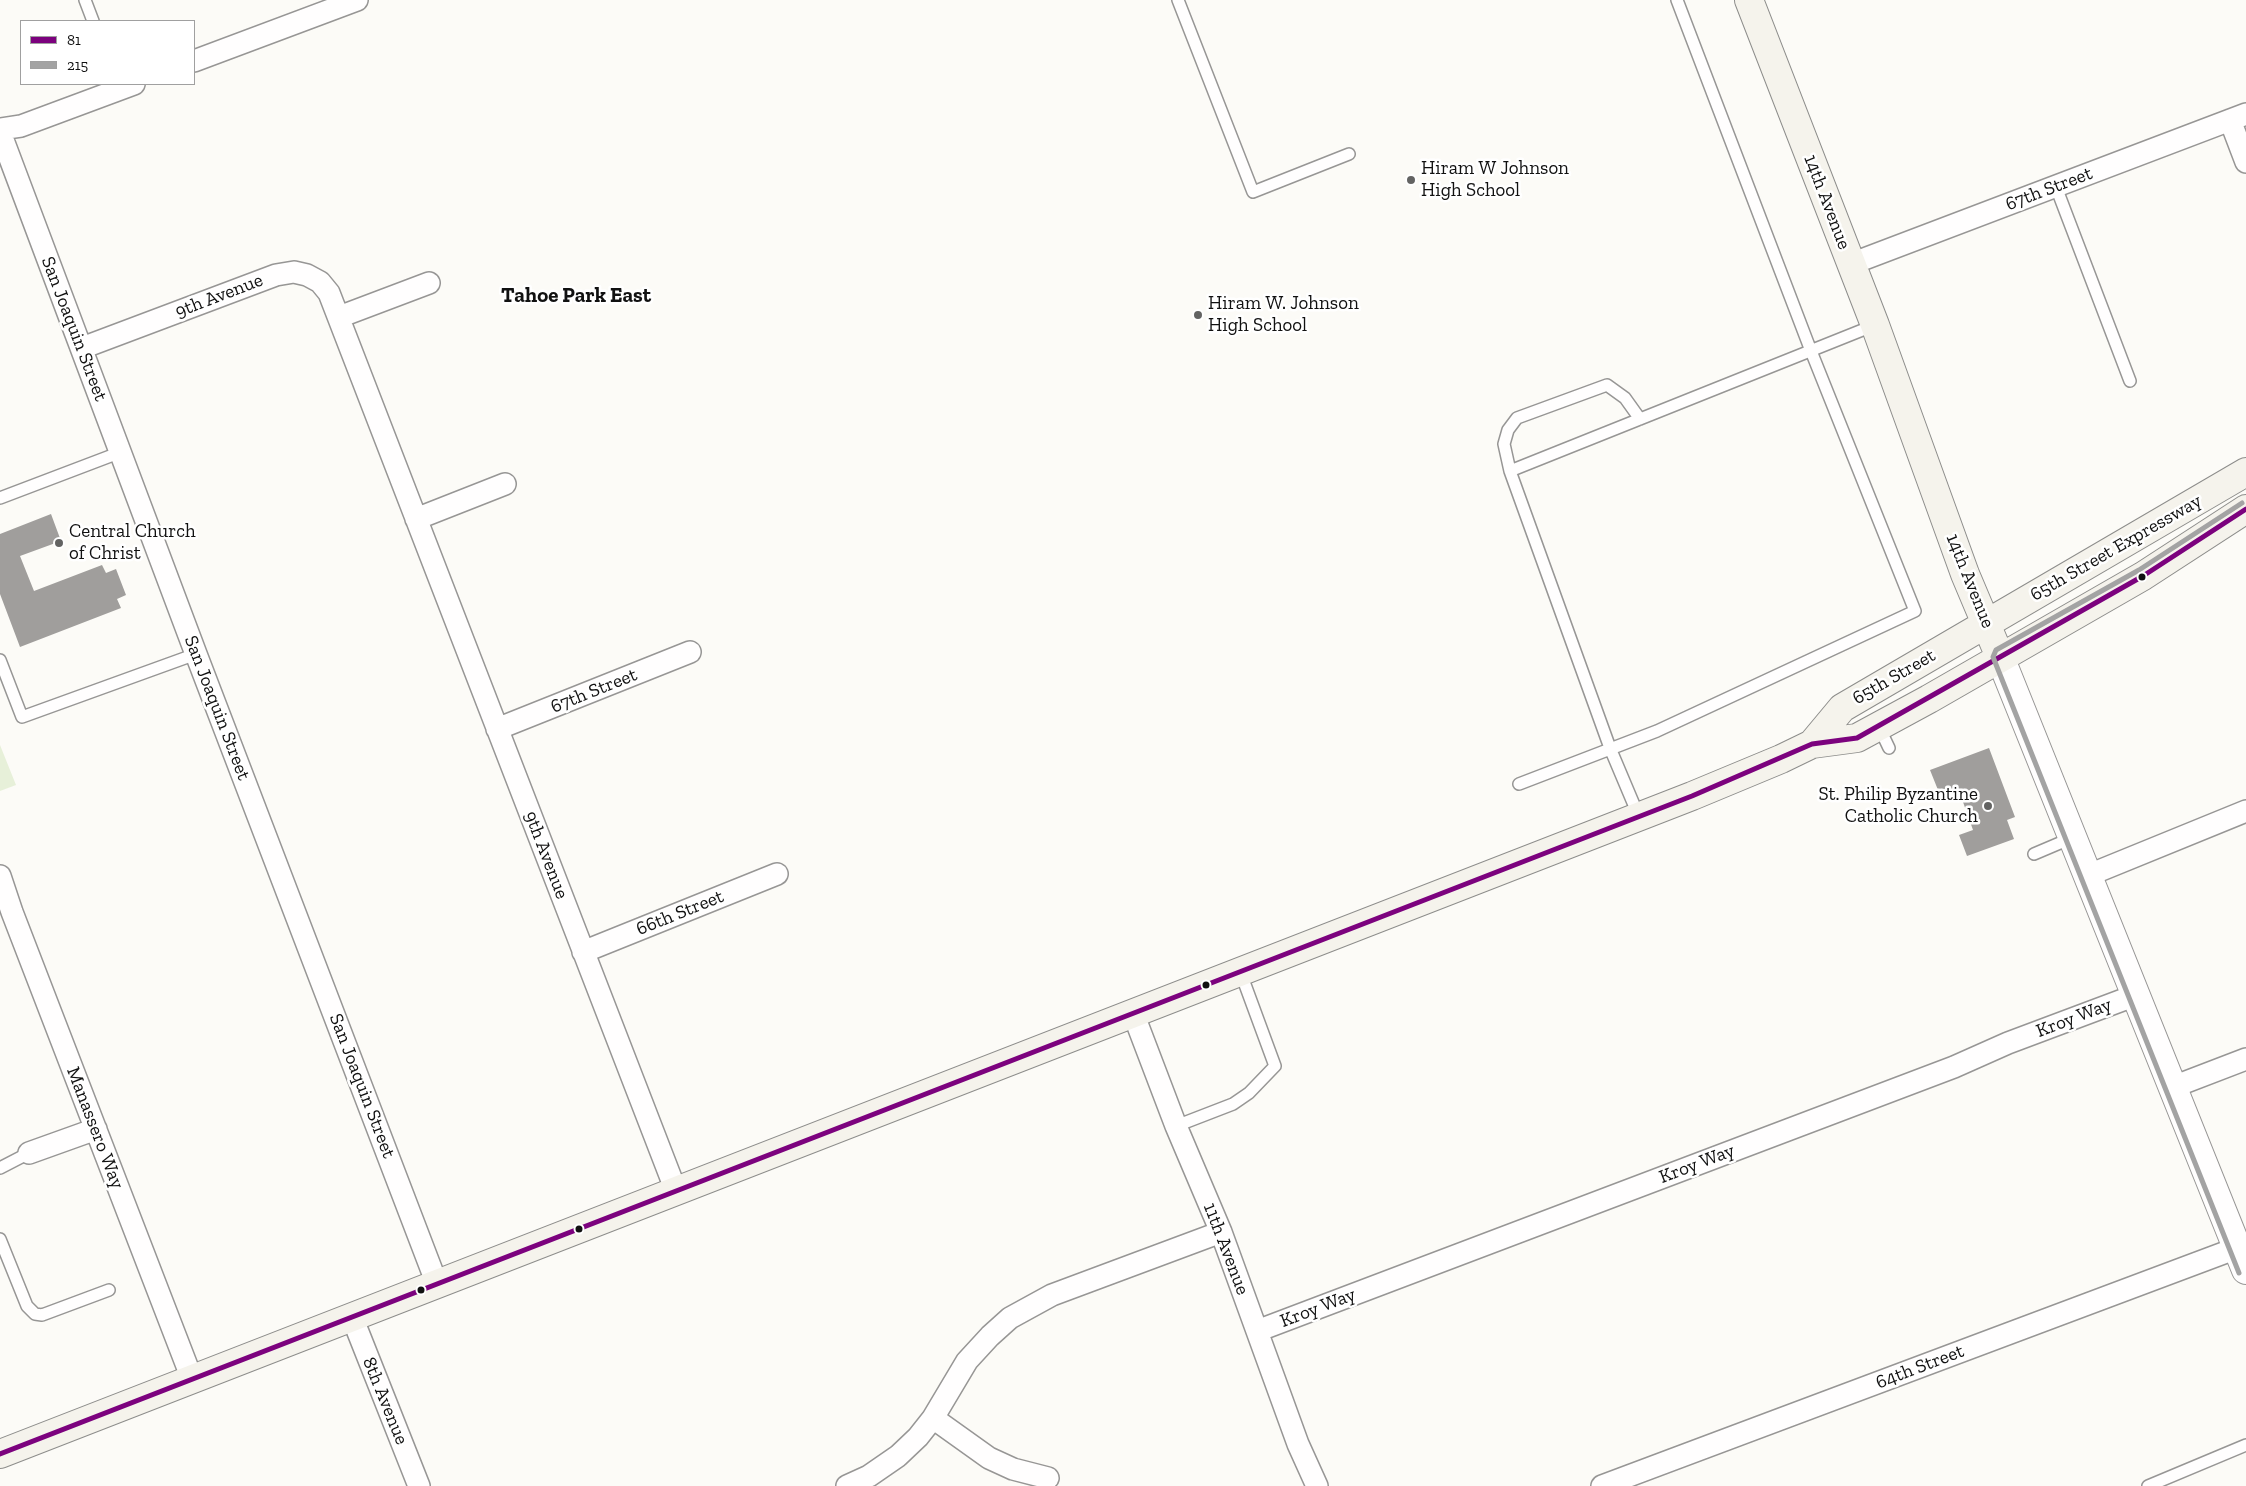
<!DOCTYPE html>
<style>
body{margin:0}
#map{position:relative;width:2246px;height:1486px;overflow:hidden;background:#fcfbf7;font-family:"Zilla Slab",serif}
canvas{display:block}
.legend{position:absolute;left:20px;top:20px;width:175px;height:65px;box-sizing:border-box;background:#fff;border:1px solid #a0a0a0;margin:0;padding:6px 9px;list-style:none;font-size:15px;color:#111}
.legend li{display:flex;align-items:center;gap:10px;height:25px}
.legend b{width:25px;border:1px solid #a0a0a0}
</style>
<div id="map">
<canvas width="2246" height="1486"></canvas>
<ul class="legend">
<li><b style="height:6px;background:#7c027e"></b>81</li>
<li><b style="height:6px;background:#a3a3a3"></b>215</li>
</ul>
</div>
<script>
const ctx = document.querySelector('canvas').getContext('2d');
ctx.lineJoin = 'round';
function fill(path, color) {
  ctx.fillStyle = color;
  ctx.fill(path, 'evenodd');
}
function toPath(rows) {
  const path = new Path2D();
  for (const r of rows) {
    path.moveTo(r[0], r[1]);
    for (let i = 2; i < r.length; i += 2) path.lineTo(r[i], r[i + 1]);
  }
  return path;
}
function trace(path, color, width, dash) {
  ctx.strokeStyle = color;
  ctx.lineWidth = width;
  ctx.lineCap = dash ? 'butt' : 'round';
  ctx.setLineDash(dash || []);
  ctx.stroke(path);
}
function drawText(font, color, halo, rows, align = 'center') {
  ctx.font = font + ' "Zilla Slab",serif';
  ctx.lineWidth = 5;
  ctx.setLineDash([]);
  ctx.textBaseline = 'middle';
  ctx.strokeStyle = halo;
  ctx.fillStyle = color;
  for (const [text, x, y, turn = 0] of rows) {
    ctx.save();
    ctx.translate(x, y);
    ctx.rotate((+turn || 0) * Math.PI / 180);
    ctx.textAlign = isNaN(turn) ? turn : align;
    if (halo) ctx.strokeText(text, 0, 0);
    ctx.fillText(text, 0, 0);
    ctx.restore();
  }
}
fill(toPath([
 [0,745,16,785,0,791]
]), '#e7f0d9');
fill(toPath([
 [51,514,61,541,20,556,34,591,102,565,106,573,116,569,126,595,117,599,121,608,20,647,0,594,0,534],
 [1989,748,2015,817,2007,820,2014,839,1967,856,1959,835,1973,830,1958,788,1940,795,1930,770]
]), '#a09e9c');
const service = toPath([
 [85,0,93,21],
 [1178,0,1253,192,1349,154],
 [2056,187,2130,381],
 [1510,471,1875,325],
 [0,498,121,452],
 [0,660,22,717,196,654],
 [1879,727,1889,748],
 [1519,784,1657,731,1915,611,1811,351,1677,0],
 [1637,812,1610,748,1510,471,1504,444,1508,430,1517,418,1607,385,1625,398,1640,419],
 [2034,854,2074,837],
 [1176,1126,1233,1104,1249,1093,1275,1066,1240,971],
 [0,1168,29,1153],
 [0,1239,27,1306,35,1314,42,1315,109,1290],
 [2148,1486,2246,1445]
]);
const minor = toPath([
 [194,61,357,0],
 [2230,120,2246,162],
 [0,129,21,126,134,84],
 [0,132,196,654,437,1284],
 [1851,264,2246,114],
 [339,317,429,283],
 [82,348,276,275,294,272,307,275,320,282,329,293,676,1191],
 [416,519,505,484],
 [497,729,690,652],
 [2089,875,2246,811],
 [0,876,12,912,192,1379],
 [583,952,777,874],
 [1133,1013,1176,1126,1221,1232,1298,1444,1317,1486],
 [2173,1087,2246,1059],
 [29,1153,96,1129],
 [352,1317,419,1486],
 [1257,1331,1954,1067,2008,1043,2136,995],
 [933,1418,989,1458,1013,1469,1048,1478],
 [847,1486,869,1476,898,1456,918,1437,933,1418,967,1361,990,1336,1010,1318,1052,1295,1221,1232],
 [1602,1486,2237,1248]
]);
const tertiary = toPath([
 [2000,657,2246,1270]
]);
const secondary = toPath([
 [1749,0,1875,325,1965,574,2000,657],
 [1812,744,1842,708,2246,472],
 [0,1454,1692,796,1781,759,1812,744,1857,738,1929,699,2143,576,2246,509]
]);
trace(service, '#979695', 14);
trace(minor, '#979695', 24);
trace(tertiary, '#979695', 30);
trace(secondary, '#8d8d8b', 30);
trace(service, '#fffefe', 11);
trace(minor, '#fffefe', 21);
trace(tertiary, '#fffefe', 28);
trace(secondary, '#f5f3ec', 28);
trace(toPath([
 [0,1454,1692,796,1812,744,1857,738,2143,576,2246,509]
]), '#7c027e', 5);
trace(toPath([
 [2239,1273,1993,657,1996,650,2139,570,2242,503]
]), '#a3a3a3', 5);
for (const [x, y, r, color] of [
 [1411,180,5,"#636362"],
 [1198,315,5,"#636362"],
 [59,543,5,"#636362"],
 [2142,577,4.5,"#111"],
 [1988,806,5,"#636362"],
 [1206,985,4.5,"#111"],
 [579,1229,4.5,"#111"],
 [421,1290,4.5,"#111"]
]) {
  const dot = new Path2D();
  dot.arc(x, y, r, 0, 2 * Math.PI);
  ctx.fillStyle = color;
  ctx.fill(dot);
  trace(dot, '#fff', 2);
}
drawText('19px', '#111', '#fff', [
 ["Hiram W Johnson",1421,169],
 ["High School",1421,191],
 ["Hiram W. Johnson",1208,304],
 ["High School",1208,326],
 ["Central Church",69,532],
 ["of Christ",69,554],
 ["St. Philip Byzantine",1978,795,"right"],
 ["Catholic Church",1978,817,"right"]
], 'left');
drawText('19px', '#111', '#fff', [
 ["67th Street",2049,189,-21],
 ["14th Avenue",1827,202,69],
 ["9th Avenue",219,296,-21],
 ["San Joaquin Street",74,329,69],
 ["65th Street Expressway",2116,548,-30],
 ["14th Avenue",1970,581,68],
 ["65th Street",1894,677,-30],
 ["67th Street",594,691,-22],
 ["San Joaquin Street",217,708,69],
 ["9th Avenue",546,855,69],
 ["66th Street",680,913,-22],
 ["Kroy Way",2074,1018,-21],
 ["San Joaquin Street",362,1086,69],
 ["Manassero Way",95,1128,69],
 ["Kroy Way",1697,1164,-21],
 ["11th Avenue",1226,1249,69],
 ["Kroy Way",1318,1308,-21],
 ["64th Street",1920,1367,-21],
 ["8th Avenue",385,1401,68]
]);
drawText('bold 21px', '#111', '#fff', [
 ["Tahoe Park East",576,296]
]);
</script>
